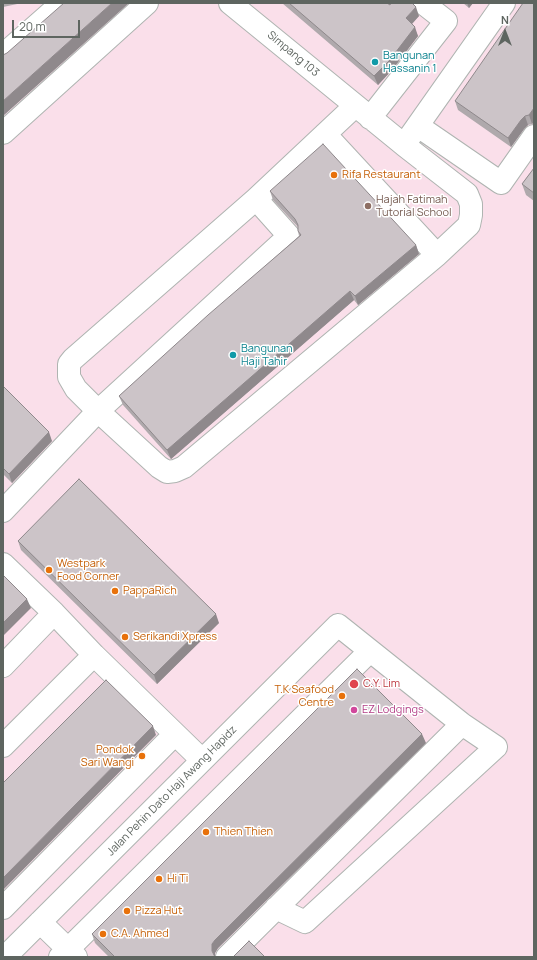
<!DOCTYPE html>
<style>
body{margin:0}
#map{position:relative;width:537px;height:960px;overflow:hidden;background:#eee6e9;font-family:Manrope,sans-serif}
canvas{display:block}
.frame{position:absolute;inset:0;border:4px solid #5e6560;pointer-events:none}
.north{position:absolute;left:485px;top:12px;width:40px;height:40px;-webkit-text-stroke:3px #fff;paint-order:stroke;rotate:0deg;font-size:11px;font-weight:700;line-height:16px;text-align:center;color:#5e6560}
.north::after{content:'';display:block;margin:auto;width:14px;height:18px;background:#5e6560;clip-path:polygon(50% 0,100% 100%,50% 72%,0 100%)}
.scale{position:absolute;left:12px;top:20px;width:68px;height:18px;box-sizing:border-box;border:2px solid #5e6560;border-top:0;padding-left:5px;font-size:12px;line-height:14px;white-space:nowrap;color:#5e6560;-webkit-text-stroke:3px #fff;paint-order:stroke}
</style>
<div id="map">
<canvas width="537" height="960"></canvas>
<div class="frame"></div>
<div class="north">N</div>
<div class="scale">20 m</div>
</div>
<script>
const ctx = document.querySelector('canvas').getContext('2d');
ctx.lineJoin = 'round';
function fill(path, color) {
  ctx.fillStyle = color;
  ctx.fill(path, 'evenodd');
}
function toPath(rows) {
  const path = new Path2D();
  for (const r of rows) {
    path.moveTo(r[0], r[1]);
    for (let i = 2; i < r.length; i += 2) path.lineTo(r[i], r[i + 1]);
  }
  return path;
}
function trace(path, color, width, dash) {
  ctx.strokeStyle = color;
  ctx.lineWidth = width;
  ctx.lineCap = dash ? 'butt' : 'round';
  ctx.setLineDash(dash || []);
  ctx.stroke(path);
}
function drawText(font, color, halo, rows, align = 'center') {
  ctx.font = font + ' Manrope,sans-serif';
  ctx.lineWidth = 3;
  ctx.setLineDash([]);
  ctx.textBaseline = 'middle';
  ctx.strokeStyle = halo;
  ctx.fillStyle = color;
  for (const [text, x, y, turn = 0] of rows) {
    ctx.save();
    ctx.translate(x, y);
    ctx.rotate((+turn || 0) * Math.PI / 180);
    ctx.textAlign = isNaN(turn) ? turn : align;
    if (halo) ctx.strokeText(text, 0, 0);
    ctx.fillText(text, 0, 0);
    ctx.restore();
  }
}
fill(toPath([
 [3,3,534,3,534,957,3,957]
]), '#fadfea');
const minor = toPath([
 [230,3,404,145,504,3],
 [3,55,62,3],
 [370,118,446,21,423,3],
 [418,126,501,183,534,136],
 [3,133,147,3],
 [325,134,437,255],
 [256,199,355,106],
 [3,511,98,411,289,236,256,199,73,359,69,364,69,377,76,389,98,411,159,467,167,472,175,471,184,467,437,255,469,225,471,215,471,204,467,194,404,145],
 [3,564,54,613,94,655,202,760],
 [3,666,54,613],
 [3,746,94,655],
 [3,908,175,734],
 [40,922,76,957],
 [5,957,338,625,462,724,496,747,305,922,276,908],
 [60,957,370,651],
 [227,957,462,724]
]);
trace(minor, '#afb4b1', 24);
trace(minor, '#fff', 22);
fill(toPath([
 [3,3,22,3,3,7],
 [282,3,387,3,390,5,419,16,412,24,418,36,392,70,378,85],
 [463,3,473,3,469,8],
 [534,3,534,122,532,124,528,125,524,129,511,147,458,110,455,101],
 [534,168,534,201,526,195,522,184],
 [270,191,416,245,419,254,358,305,354,300,171,459,123,405,119,396,299,236,298,231,298,227,273,200],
 [3,386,52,441,12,483,3,474],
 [18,541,219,623,157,684,21,550],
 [426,743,218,948,215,953,215,957,109,957,95,943,92,934]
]), '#afa9ac');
fill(toPath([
 [112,3,129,3,3,116,3,101],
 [467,3,473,3,469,8],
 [416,7,419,16,409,27,406,18],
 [415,27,418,36,392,70,378,85,374,76],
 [534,108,534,122,532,124,529,115],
 [525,116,528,125,524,129,511,147,508,138,521,120],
 [416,245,419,254,358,305,355,296],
 [350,291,354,300,171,459,167,450],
 [49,432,52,441,12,483,9,474],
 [27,599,31,608,3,636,3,623],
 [216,614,219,623,157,684,154,675],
 [153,726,156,735,3,890,3,878],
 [422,734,426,743,218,948,215,953,215,957,212,951,212,944,215,940]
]), '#8f898c');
const building = toPath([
 [64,3,112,3,3,101,3,55,7,53,64,3],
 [289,3,387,3,390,5,391,3,412,3,416,7,406,18,415,27,389,61,374,76,289,3],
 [523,3,534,3,534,108,529,115,525,116,521,120,508,138,455,101,523,3],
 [323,144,416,245,355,296,350,291,167,450,119,396,208,315,301,235,298,231,298,225,295,219,270,191,323,144],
 [534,168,534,193,522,184,534,168],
 [3,386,49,432,9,474,3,468,3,386],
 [79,479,216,614,154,675,18,541,79,479],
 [3,575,27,599,3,623,3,575],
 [357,669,422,734,215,940,212,944,212,951,215,957,115,957,92,934,357,669],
 [106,680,153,726,3,878,3,783,106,680],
 [249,941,265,957,233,957,249,941]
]);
fill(building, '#ccc4c8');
trace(building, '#8f898c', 1);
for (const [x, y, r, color] of [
 [375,62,4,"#0f9aa8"],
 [334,175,4,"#e8710a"],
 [368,206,4,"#8d6e63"],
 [233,355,4,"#0f9aa8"],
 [49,570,4,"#e8710a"],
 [115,591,4,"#e8710a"],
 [125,637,4,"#e8710a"],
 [354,684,5,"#e0444e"],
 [342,696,4,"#e8710a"],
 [354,710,4,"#d1479c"],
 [142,756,4,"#e8710a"],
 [206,832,4,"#e8710a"],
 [159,879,4,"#e8710a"],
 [127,911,4,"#e8710a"],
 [103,934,4,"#e8710a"]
]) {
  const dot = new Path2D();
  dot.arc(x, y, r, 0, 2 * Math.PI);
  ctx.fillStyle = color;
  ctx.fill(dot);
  trace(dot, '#fff', 1.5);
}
drawText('11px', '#5e6560', '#fff', [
 ["Simpang 103",293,54,40],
 ["Jalan Pehin Dato Haji Awang Hapidz",172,791,-45]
]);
drawText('11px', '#0d838f', '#fff', [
 ["Bangunan",383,56],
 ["Hassanin 1",383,69],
 ["Bangunan",241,349],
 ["Haji Tahir",241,362]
], 'left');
drawText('11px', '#c56008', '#fff', [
 ["Rifa Restaurant",342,175],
 ["Westpark",57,564],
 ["Food Corner",57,577],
 ["PappaRich",123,591],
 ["Serikandi Xpress",133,637],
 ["T.K Seafood",334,690,"right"],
 ["Centre",334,703,"right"],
 ["Pondok",134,750,"right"],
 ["Sari Wangi",134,763,"right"],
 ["Thien Thien",214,832],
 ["Hi Ti",167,879],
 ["Pizza Hut",135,911],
 ["C.A. Ahmed",111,934]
], 'left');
drawText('11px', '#785e54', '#fff', [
 ["Hajah Fatimah",376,200],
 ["Tutorial School",376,213]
], 'left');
drawText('11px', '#be3a42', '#fff', [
 ["C.Y. Lim",363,684]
], 'left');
drawText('11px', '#b23c85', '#fff', [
 ["EZ Lodgings",362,710]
], 'left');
</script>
